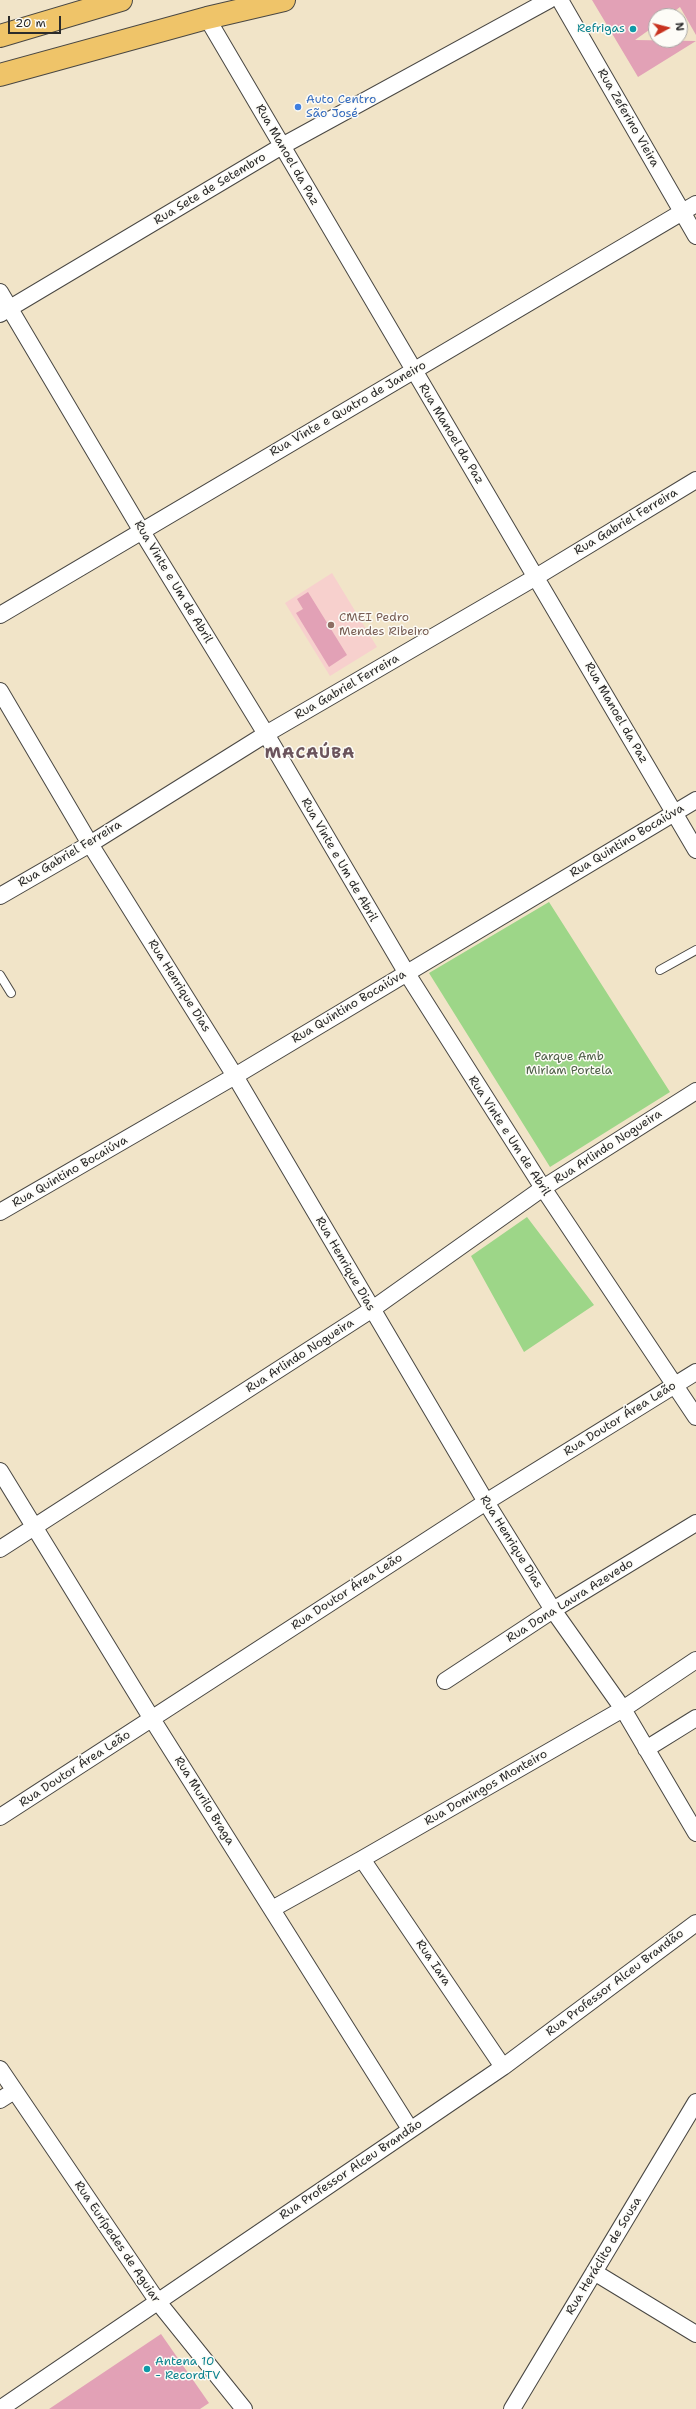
<!DOCTYPE html>
<meta charset="utf-8">
<style>
body{margin:0}
#map{position:relative;width:696px;height:2409px;overflow:hidden;background:#f1e4c8;font-family:"Shantell Sans",sans-serif}
canvas{display:block}
.north{position:absolute;left:648px;top:8px;width:40px;height:40px;box-sizing:border-box;background:#fdfcf7;border:1px solid #a9a8a5;border-radius:50%;rotate:83deg;font-size:11px;font-weight:700;line-height:16px;text-align:center;color:#2b2b2b}
.north::after{content:'';display:block;margin:auto;width:14px;height:18px;background:#c8321e;clip-path:polygon(50% 0,100% 100%,50% 72%,0 100%)}
.scale{position:absolute;left:8px;top:16px;width:53px;height:18px;box-sizing:border-box;border:2px solid #2b2b2b;border-top:0;padding-left:5px;font-size:12px;line-height:14px;white-space:nowrap;color:#2b2b2b;-webkit-text-stroke:3px #fdfcf7;paint-order:stroke}
</style>
<div id="map">
<canvas width="696" height="2409"></canvas>
<div class="north">N</div>
<div class="scale">20 m</div>
</div>
<script>
const ctx = document.querySelector('canvas').getContext('2d');
ctx.lineJoin = 'round';
function fill(path, color) {
  ctx.fillStyle = color;
  ctx.fill(path, 'evenodd');
}
function toPath(rows) {
  const path = new Path2D();
  for (const r of rows) {
    path.moveTo(r[0], r[1]);
    for (let i = 2; i < r.length; i += 2) path.lineTo(r[i], r[i + 1]);
  }
  return path;
}
function trace(path, color, width, dash) {
  ctx.strokeStyle = color;
  ctx.lineWidth = width;
  ctx.lineCap = dash ? 'butt' : 'round';
  ctx.setLineDash(dash || []);
  ctx.stroke(path);
}
function drawText(font, color, halo, rows, align = 'center') {
  ctx.font = font + ' "Shantell Sans",sans-serif';
  ctx.lineWidth = 3;
  ctx.setLineDash([]);
  ctx.textBaseline = 'middle';
  ctx.strokeStyle = halo;
  ctx.fillStyle = color;
  for (const [text, x, y, turn = 0] of rows) {
    ctx.save();
    ctx.translate(x, y);
    ctx.rotate((+turn || 0) * Math.PI / 180);
    ctx.textAlign = isNaN(turn) ? turn : align;
    if (halo) ctx.strokeText(text, 0, 0);
    ctx.fillText(text, 0, 0);
    ctx.restore();
  }
}
fill(toPath([
 [332,573,377,647,330,676,285,603]
]), '#f7d0cd');
fill(toPath([
 [549,902,670,1092,550,1167,429,973],
 [527,1217,594,1305,524,1352,471,1256]
]), '#9dd688');
fill(toPath([
 [592,0,696,0,696,35,680,7,668,16,656,16,656,25,635,40,696,41,638,77],
 [308,592,347,655,329,667,296,613,303,609,297,599],
 [161,2334,209,2403,200,2409,49,2409]
]), '#e2a1b6');
const lane = toPath([
 [660,970,696,950],
 [0,975,11,993]
]);
const street = toPath([
 [560,0,696,236],
 [207,18,696,850],
 [0,292,141,530,266,734,406,972,543,1188,696,1417],
 [0,314,282,146,549,0],
 [0,615,696,204],
 [0,691,90,844,235,1076,486,1502,553,1610,623,1709,696,1833],
 [0,896,90,844,266,734,536,577,696,480],
 [0,1212,235,1076,696,800],
 [0,1471,152,1719,410,2129],
 [0,1549,371,1310,543,1188,696,1091],
 [445,1681,553,1610,696,1523],
 [646,1749,696,1718],
 [0,1817,486,1502,696,1372],
 [362,1859,503,2067],
 [272,1909,362,1859,623,1709,696,1660],
 [0,2069,158,2302,244,2409],
 [0,2100,14,2091],
 [594,2272,696,2334],
 [0,2409,503,2067,696,1923],
 [512,2409,696,2102]
]);
const primary = toPath([
 [0,36,121,0],
 [0,75,207,18,284,0]
]);
trace(lane, '#494743', 10);
trace(street, '#494743', 18);
trace(primary, '#494743', 24);
trace(lane, '#fff', 8);
trace(street, '#fff', 16);
trace(primary, '#efc469', 22);
for (const [x, y, r, color] of [
 [633,29,4,"#0f9aa8"],
 [298,107,4,"#3f7fe0"],
 [331,625,4,"#8d6e63"],
 [147,2369,4,"#0f9aa8"]
]) {
  const dot = new Path2D();
  dot.arc(x, y, r, 0, 2 * Math.PI);
  ctx.fillStyle = color;
  ctx.fill(dot);
  trace(dot, '#fdfcf7', 1.5);
}
drawText('12px', '#0d838f', '#fdfcf7', [
 ["Refrigas",625,29],
 ["Antena 10",155,2362,"left"],
 ["- RecordTV",155,2376,"left"]
], 'right');
drawText('12px', '#366cbe', '#fdfcf7', [
 ["Auto Centro",306,100],
 ["São José",306,114]
], 'left');
drawText('12px', '#2b2b2b', '#fdfcf7', [
 ["Rua Zeferino Vieira",628,118,60],
 ["Rua Manoel da Paz",287,155,60],
 ["Rua Sete de Setembro",210,189,-31],
 ["Rua Vinte e Quatro de Janeiro",348,409,-30],
 ["Rua Manoel da Paz",451,434,59],
 ["Rua Gabriel Ferreira",626,522,-31],
 ["Rua Vinte e Um de Abril",173,582,59],
 ["Rua Gabriel Ferreira",347,687,-30],
 ["Rua Manoel da Paz",616,713,60],
 ["Rua Quintino Bocaiúva",627,841,-31],
 ["Rua Gabriel Ferreira",70,854,-31],
 ["Rua Vinte e Um de Abril",339,860,60],
 ["Rua Henrique Dias",179,986,58],
 ["Rua Quintino Bocaiúva",349,1007,-31],
 ["Rua Vinte e Um de Abril",509,1136,57],
 ["Rua Arlindo Nogueira",608,1147,-33],
 ["Rua Quintino Bocaiúva",70,1172,-30],
 ["Rua Henrique Dias",345,1264,60],
 ["Rua Arlindo Nogueira",300,1356,-33],
 ["Rua Doutor Área Leão",620,1419,-32],
 ["Rua Henrique Dias",511,1542,58],
 ["Rua Doutor Área Leão",347,1592,-33],
 ["Rua Dona Laura Azevedo",570,1601,-32],
 ["Rua Doutor Área Leão",75,1769,-33],
 ["Rua Domingos Monteiro",486,1788,-30],
 ["Rua Murilo Braga",204,1801,58],
 ["Rua Iara",433,1963,56],
 ["Rua Professor Alceu Brandão",615,1983,-37],
 ["Rua Professor Alceu Brandão",351,2170,-34],
 ["Rua Eurípedes de Aguiar",117,2242,56],
 ["Rua Heráclito de Sousa",604,2256,-59]
]);
drawText('12px', '#785e54', '#fdfcf7', [
 ["CMEI Pedro",339,618],
 ["Mendes Ribeiro",339,632]
], 'left');
drawText('12px', '#4d5e47', '#fdfcf7', [
 ["Parque Amb",569,1057],
 ["Miriam Portela",569,1071]
]);
ctx.letterSpacing = '1px';
drawText('bold 16px', '#6b545c', '#fdfcf7', [
 ["MACAÚBA",310,754]
]);
ctx.letterSpacing = '0px';
</script>
